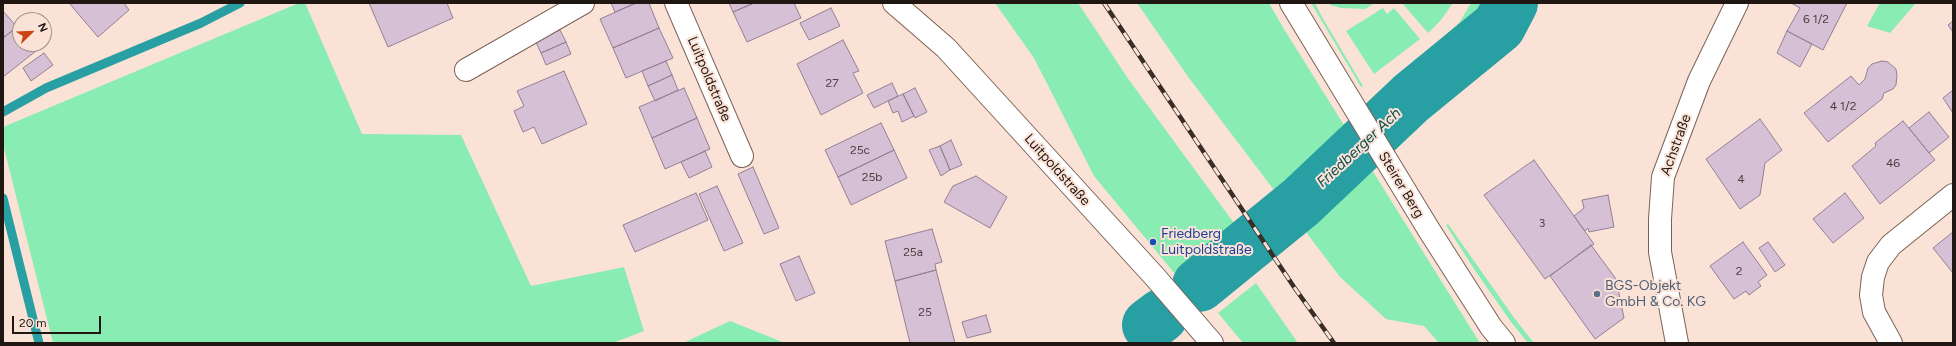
<!DOCTYPE html>
<meta charset="utf-8">
<style>
body{margin:0}
#map{position:relative;width:1956px;height:346px;overflow:hidden;background:#fbe2d6;font-family:Figtree,sans-serif}
canvas{display:block}
.frame{position:absolute;inset:0;border:4px solid #211712;pointer-events:none}
.north{position:absolute;left:12px;top:12px;width:40px;height:40px;box-sizing:border-box;background:#fbe2d6;border:1px solid #a49188;border-radius:50%;rotate:67deg;font-size:11px;font-weight:700;line-height:16px;text-align:center;color:#211712}
.north::after{content:'';display:block;margin:auto;width:14px;height:18px;background:#cb4310;clip-path:polygon(50% 0,100% 100%,50% 72%,0 100%)}
.scale{position:absolute;left:12px;top:316px;width:89px;height:18px;box-sizing:border-box;border:2px solid #211712;border-top:0;padding-left:5px;font-size:12px;line-height:14px;white-space:nowrap;color:#211712;-webkit-text-stroke:3px #fbe2d6;paint-order:stroke}
</style>
<div id="map">
<canvas width="1956" height="346"></canvas>
<div class="frame"></div>
<div class="north">N</div>
<div class="scale">20 m</div>
</div>
<script>
const ctx = document.querySelector('canvas').getContext('2d');
ctx.lineJoin = 'round';
function fill(path, color) {
  ctx.fillStyle = color;
  ctx.fill(path, 'evenodd');
}
function toPath(rows) {
  const path = new Path2D();
  for (const r of rows) {
    path.moveTo(r[0], r[1]);
    for (let i = 2; i < r.length; i += 2) path.lineTo(r[i], r[i + 1]);
  }
  return path;
}
function trace(path, color, width, dash) {
  ctx.strokeStyle = color;
  ctx.lineWidth = width;
  ctx.lineCap = dash ? 'butt' : 'round';
  ctx.setLineDash(dash || []);
  ctx.stroke(path);
}
function drawText(font, color, halo, rows, align = 'center') {
  ctx.font = font + ' Figtree,sans-serif';
  ctx.lineWidth = 4;
  ctx.setLineDash([]);
  ctx.textBaseline = 'middle';
  ctx.strokeStyle = halo;
  ctx.fillStyle = color;
  for (const [text, x, y, turn = 0] of rows) {
    ctx.save();
    ctx.translate(x, y);
    ctx.rotate((+turn || 0) * Math.PI / 180);
    ctx.textAlign = isNaN(turn) ? turn : align;
    if (halo) ctx.strokeText(text, 0, 0);
    ctx.fillText(text, 0, 0);
    ctx.restore();
  }
}
fill(toPath([
 [299,3,305,3,362,134,461,135,531,286,624,267,644,331,613,343,53,343,3,144,3,127],
 [995,3,1078,3,1129,80,1239,230,1180,280,1094,176,1034,58],
 [1137,3,1269,3,1284,29,1480,343,1439,343,1424,326,1386,319,1340,277,1189,78],
 [1311,3,1315,3,1322,17,1363,86,1361,87],
 [1330,3,1375,3,1365,9,1341,8,1330,5],
 [1402,3,1453,3,1441,20,1428,33],
 [1471,3,1501,3,1498,10,1465,43,1412,89,1398,76,1459,23],
 [1880,3,1916,3,1890,33,1867,26],
 [1383,8,1387,14,1394,8,1420,39,1374,74,1346,31],
 [1448,224,1515,319,1534,343,1528,343,1511,322,1474,269,1446,225],
 [1256,283,1298,343,1243,343,1218,313],
 [730,321,785,343,683,343]
]), '#89ecb3');
trace(toPath([
 [3,112,46,88,201,23,240,3],
 [3,198,39,343]
]), '#289fa2', 9);
trace(toPath([
 [1199,285,1301,202,1411,98,1499,26,1511,3],
 [1149,325,1161,316]
]), '#289fa2', 54);
const building = toPath([
 [69,3,124,3,129,10,98,37,69,3],
 [369,3,447,3,453,18,388,47,369,3],
 [611,3,636,3,615,12,611,3],
 [636,3,649,3,659,28,613,48,600,19,636,3],
 [729,3,754,3,733,12,729,3],
 [754,3,794,3,801,18,747,42,733,12,754,3],
 [1791,3,1847,3,1823,50,1787,31,1800,8,1791,3],
 [831,8,840,26,809,40,800,23,831,8],
 [3,11,17,27,3,38,3,11],
 [1953,21,1953,32,1948,25,1953,21],
 [17,27,20,31,20,44,30,44,36,51,3,77,3,38,17,27],
 [659,28,673,58,626,78,613,48,659,28],
 [560,30,566,42,541,53,535,40,560,30],
 [1787,31,1812,44,1800,67,1777,53,1787,31],
 [843,40,859,71,853,73,863,93,821,115,797,64,843,40],
 [566,42,571,54,546,65,541,53,566,42],
 [44,53,53,65,31,81,23,68,44,53],
 [666,61,672,75,648,86,642,71,666,61],
 [1882,61,1888,62,1896,69,1897,75,1896,85,1893,89,1884,93,1882,99,1828,142,1804,113,1851,76,1859,85,1865,79,1868,68,1872,64,1882,61],
 [564,71,587,124,542,144,534,127,523,132,514,111,524,106,517,91,564,71],
 [672,75,678,90,655,101,648,86,672,75],
 [892,83,898,96,874,108,867,95,892,83],
 [684,88,697,118,652,138,639,107,684,88],
 [915,88,927,112,915,118,903,94,915,88],
 [1953,90,1953,113,1943,98,1953,90],
 [903,94,914,116,902,122,898,111,893,113,888,101,903,94],
 [1929,112,1949,137,1929,153,1909,128,1929,112],
 [697,118,710,149,665,169,652,138,697,118],
 [1760,119,1782,150,1765,163,1760,195,1740,209,1706,159,1760,119],
 [1903,121,1935,160,1880,204,1852,166,1876,146,1875,143,1903,121],
 [881,123,894,150,838,177,825,150,881,123],
 [951,140,962,165,950,170,940,146,951,140],
 [940,146,950,170,941,176,929,150,940,146],
 [894,150,907,178,851,205,838,177,894,150],
 [705,151,712,167,689,178,681,162,705,151],
 [1534,160,1594,244,1545,279,1484,195,1534,160],
 [753,167,779,228,764,234,738,174,753,167],
 [976,176,1007,197,990,228,944,202,953,186,976,176],
 [717,186,743,243,724,251,699,194,717,186],
 [696,193,708,220,635,252,623,225,696,193],
 [1845,193,1864,218,1833,243,1813,219,1845,193],
 [1608,195,1614,227,1589,232,1588,228,1585,231,1574,216,1584,208,1582,200,1608,195],
 [932,229,942,262,935,264,936,270,895,281,885,241,932,229],
 [1953,232,1953,273,1933,248,1953,232],
 [1743,242,1767,275,1758,282,1761,286,1749,295,1746,291,1734,299,1710,266,1743,242],
 [1768,242,1785,265,1775,272,1759,248,1768,242],
 [1591,245,1616,279,1624,318,1595,339,1550,276,1591,245],
 [799,256,815,293,796,301,780,264,799,256],
 [936,270,955,343,910,343,895,281,936,270],
 [986,315,991,332,967,338,962,322,986,315]
]);
fill(building, '#d6c0d6');
trace(building, '#947f94', 1);
const minor = toPath([
 [676,3,742,156],
 [466,70,583,3],
 [1677,343,1660,252,1660,219,1663,177,1699,81,1737,3],
 [1891,343,1874,312,1871,295,1873,277,1878,262,1891,245,1953,195]
]);
const tertiary = toPath([
 [894,3,946,48,1155,277,1212,343],
 [1291,3,1429,230,1491,327,1504,343]
]);
trace(minor, '#7c6255', 24);
trace(tertiary, '#7c6255', 24);
trace(minor, '#fff', 22);
trace(tertiary, '#fff', 22);
const rail = toPath([
 [1104,3,1294,287,1334,343]
]);
trace(rail, '#382d27', 4.5);
trace(rail, '#fbe2d6', 3, [9]);
for (const [x, y, r, color] of [
 [1153,242,4,"#1a4fb4"],
 [1597,294,4,"#5c6f8a"]
]) {
  const dot = new Path2D();
  dot.arc(x, y, r, 0, 2 * Math.PI);
  ctx.fillStyle = color;
  ctx.fill(dot);
  trace(dot, '#fbe2d6', 1.5);
}
drawText('12px', '#4e4143', null, [
 ["6 1/2",1816,19],
 ["27",832,83],
 ["4 1/2",1843,106],
 ["25c",860,150],
 ["46",1893,163],
 ["25b",872,177],
 ["4",1741,179],
 ["3",1542,223],
 ["25a",913,252],
 ["2",1739,271],
 ["25",925,312]
]);
drawText('14px', '#211712', '#fbe2d6', [
 ["Luitpoldstraße",709,79,67],
 ["Achstraße",1676,145,-70],
 ["Luitpoldstraße",1057,170,48],
 ["Steirer Berg",1401,185,59]
]);
drawText('14px', '#164399', '#fbe2d6', [
 ["Friedberg",1161,234],
 ["Luitpoldstraße",1161,250]
], 'left');
drawText('14px', '#4e5e75', '#fbe2d6', [
 ["BGS-Objekt",1605,286],
 ["GmbH & Co. KG",1605,302]
], 'left');
drawText('italic 15px', '#084d4e', '#fbe2d6', [
 ["Friedberger Ach",1359,148,-43]
]);
</script>
